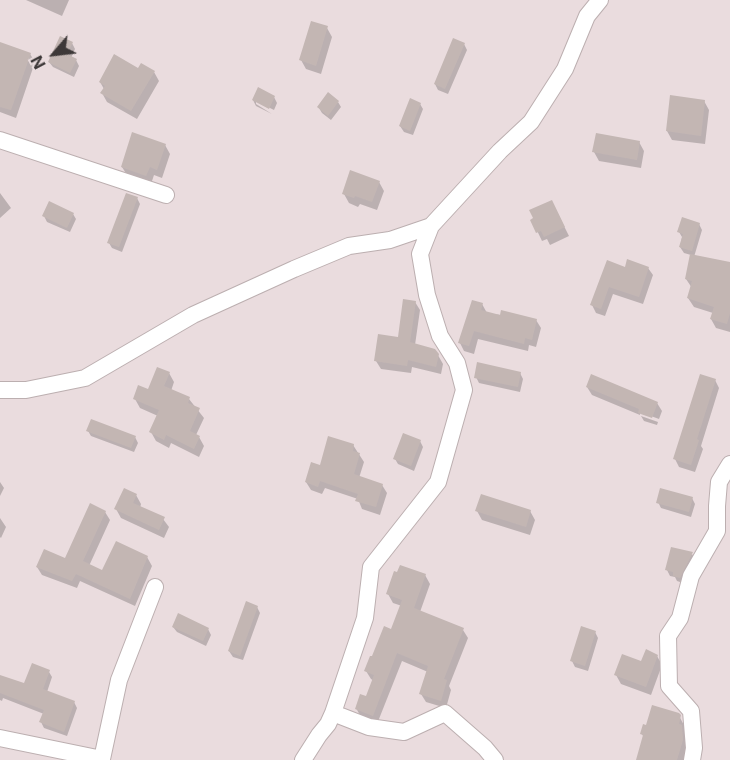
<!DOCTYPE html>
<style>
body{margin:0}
#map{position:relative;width:730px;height:760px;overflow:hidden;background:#eadcde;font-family:Inter,sans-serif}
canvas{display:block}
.north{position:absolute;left:24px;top:24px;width:60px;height:60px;-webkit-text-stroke:4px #eadcde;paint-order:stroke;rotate:242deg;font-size:16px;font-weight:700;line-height:24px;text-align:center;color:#3d3838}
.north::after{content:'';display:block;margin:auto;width:21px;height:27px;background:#3d3838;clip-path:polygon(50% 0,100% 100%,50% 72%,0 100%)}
</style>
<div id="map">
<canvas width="730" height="760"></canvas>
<div class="north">N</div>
</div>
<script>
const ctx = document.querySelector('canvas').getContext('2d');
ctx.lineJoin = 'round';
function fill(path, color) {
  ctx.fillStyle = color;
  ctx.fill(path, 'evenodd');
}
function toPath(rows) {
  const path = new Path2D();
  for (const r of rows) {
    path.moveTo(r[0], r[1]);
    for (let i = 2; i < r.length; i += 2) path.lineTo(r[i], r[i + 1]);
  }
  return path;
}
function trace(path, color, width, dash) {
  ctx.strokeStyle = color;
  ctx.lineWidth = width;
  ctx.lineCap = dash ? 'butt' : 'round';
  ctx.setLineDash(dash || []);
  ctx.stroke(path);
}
fill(toPath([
 [26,0,69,0,62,16],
 [327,28,332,37,321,74,306,69,301,60],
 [72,43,75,49,71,58,76,60,79,66,74,77,53,67,49,62],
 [0,44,30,54,35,62,16,118,0,112],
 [464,44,467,50,448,94,438,90,435,84],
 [138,70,154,72,159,81,137,119,107,102,102,93,104,89,100,82],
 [274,97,277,103,274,110,256,101,256,104,272,114,256,106,253,100],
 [704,101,709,110,705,144,672,140,667,131],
 [338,102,341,107,331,120,322,113,319,108],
 [420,104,423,109,413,135,404,132,400,126],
 [639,142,644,151,641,168,599,161,594,152],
 [165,145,170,154,162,178,154,175,151,184,127,175,122,167],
 [379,182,384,191,377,210,360,204,358,207,349,203,344,194],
 [0,193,11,208,0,218],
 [137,198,140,204,122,252,112,248,109,243],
 [556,210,569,236,550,245,547,239,542,241,532,220],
 [73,214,76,219,70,232,47,222,44,216],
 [699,224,702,230,694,257,730,264,730,332,716,328,711,319,713,313,694,307,688,298,692,288,686,279,691,255,684,253,680,247,682,237,679,232],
 [608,262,626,269,648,268,653,275,643,304,613,294,605,316,596,313,592,305],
 [415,302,420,310,415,345,435,350,443,364,441,374,412,367,411,373,381,369,376,361,399,339],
 [482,304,487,313,536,320,541,328,536,347,529,345,528,351,478,339,474,354,464,351,460,343],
 [169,373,174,382,171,391,189,399,204,418,196,435,199,437,204,446,199,457,171,443,169,448,156,441,151,432,158,416,140,408,135,399,149,391],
 [520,373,523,379,520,392,479,383,476,377],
 [715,380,719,388,701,446,703,449,695,472,679,467,675,459],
 [587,387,657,403,662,411,659,419,640,412,640,415,592,395],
 [641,416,658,422,657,425,644,421],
 [88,431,135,437,138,443,134,452,91,436],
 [420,441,423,447,414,471,398,464,395,459],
 [353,445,364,462,359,478,382,485,387,493,380,515,362,509,358,499,325,488,322,494,311,490,306,482,321,467],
 [0,482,4,488,0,496],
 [136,495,141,504,140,508,163,519,169,527,164,538,121,518,116,509],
 [692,498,695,504,691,517,661,508,658,502],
 [477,511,530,511,535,520,530,535,482,520],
 [105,512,110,520,89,566,103,572,147,557,152,566,135,606,80,581,77,588,42,575,37,567,66,560],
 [0,518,6,527,1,538,0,537],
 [692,554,695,559,683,583,677,581,675,577,670,576,667,570],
 [425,575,430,584,420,612,463,630,468,638,449,686,451,690,446,708,426,702,421,694,428,672,402,661,377,724,361,717,356,708,367,698,374,681,371,679,366,671,392,631,402,606,393,603,388,594],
 [257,607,260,613,243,660,233,657,229,651],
 [173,627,208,629,211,635,206,646,177,632],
 [595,632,598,638,588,671,575,667,572,661],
 [657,656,662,665,651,695,621,684,616,675],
 [49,672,52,677,47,692,74,702,77,708,67,736,44,728,41,722,44,714,3,698,2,701,0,700,0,676,22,685],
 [678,714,685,727,684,732,687,750,684,760,637,760,644,738,642,734]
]), '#0003');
fill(toPath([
 [311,21,328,26,316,66,299,60],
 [60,36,73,42,67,54,77,59,70,73,48,62],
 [453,38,465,43,445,89,434,84],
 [0,42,31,53,11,110,0,107],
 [114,54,138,68,141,63,155,71,131,111,100,93,105,86,99,82],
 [258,87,275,96,269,109,252,100],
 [328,92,339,101,328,116,317,107],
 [670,95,705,100,701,136,666,131],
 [410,98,421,103,410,131,399,126],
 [132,132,166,144,157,170,150,167,146,176,121,167],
 [596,133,640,141,637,160,592,152],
 [350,170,380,181,372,202,355,196,354,198,342,194],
 [126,193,138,197,119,247,107,243],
 [552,200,565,227,544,237,541,231,536,233,530,220,533,218,529,210],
 [49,201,74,213,67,228,42,216],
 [682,217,700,223,692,251,679,247,683,234,677,232],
 [690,254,730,262,730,313,727,324,710,319,714,307,687,298,692,281,685,279],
 [627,259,649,267,639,297,609,287,601,309,590,305,607,260,625,267],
 [403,299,416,301,410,342,435,349,439,354,436,367,408,360,407,366,374,361,378,334,398,337],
 [472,300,483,303,481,310,500,315,501,310,537,319,532,340,525,338,524,344,474,331,469,346,458,343],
 [477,362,521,372,518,387,474,378],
 [157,367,170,372,164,386,190,397,188,403,200,408,190,431,200,436,194,449,166,435,164,440,149,432,159,410,133,399,138,385,148,389],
 [591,374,658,402,652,418,638,413,639,409,586,387],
 [700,374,716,379,697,439,699,440,691,465,673,459],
 [91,419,136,436,131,448,86,431],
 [403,433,421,440,411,466,393,459],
 [328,436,354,444,353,451,360,453,354,474,383,484,376,507,355,501,358,494,320,481,318,487,305,482,311,462,320,465],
 [124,488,137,494,133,503,165,517,159,530,114,509],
 [660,488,693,497,689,512,656,503],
 [481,494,531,510,526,527,475,511],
 [90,503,106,511,83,561,102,570,116,541,148,556,130,599,76,574,72,581,36,567,44,549,65,558],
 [671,547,693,552,680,578,673,576,673,572,665,570],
 [400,565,426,574,414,608,464,628,444,679,447,680,441,701,419,694,428,666,397,653,373,716,355,709,360,694,366,696,374,675,364,671,370,656,372,656,384,626,391,629,402,600,386,594,394,571,397,572],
 [246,601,258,606,240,656,228,651],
 [178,613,209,628,203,641,172,627],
 [581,626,596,631,585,666,570,661],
 [646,649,658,655,646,687,614,675,622,654,641,661],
 [32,663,50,670,43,689,75,701,64,732,39,722,44,710,0,693,0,675,24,683],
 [652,705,679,713,681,715,679,724,682,725,683,740,677,760,636,760,643,735,640,734,643,724,646,725]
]), '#c3b6b3');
const minor = toPath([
 [0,140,166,195],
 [0,390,26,390,85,378,193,315,294,269,349,246,390,240,431,226],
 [333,713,369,727,404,732,445,713,485,748,495,760],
 [0,738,102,759,119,680,155,587],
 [303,760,319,735,328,724,333,713,365,618,371,567,438,482,464,390,457,363,440,336,427,295,420,254,431,226,500,151,531,122,565,69,587,16,600,0],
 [692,760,694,748,691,711,669,686,668,636,680,618,691,576,717,531,717,506,719,482,730,464]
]);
trace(minor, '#bcafb0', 18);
trace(minor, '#fff', 16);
</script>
